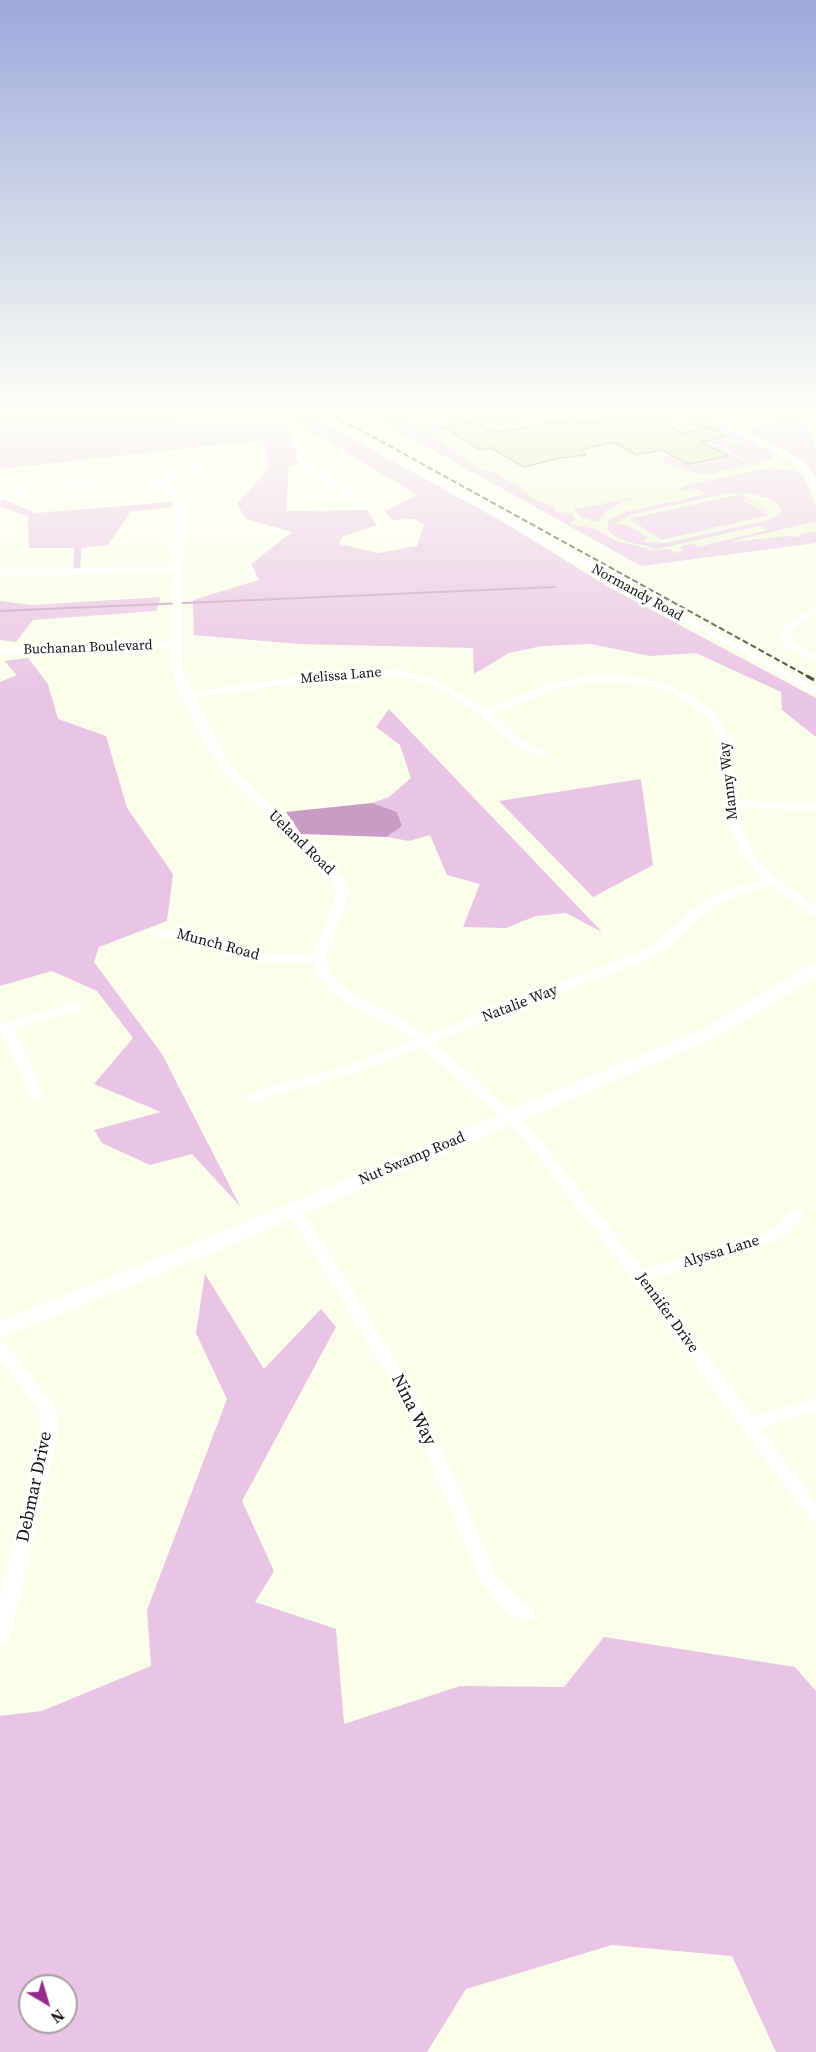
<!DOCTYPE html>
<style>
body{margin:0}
#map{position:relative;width:816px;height:2052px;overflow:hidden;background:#fafeea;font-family:"Source Serif 4",serif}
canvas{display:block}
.north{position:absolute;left:18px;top:1974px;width:60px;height:60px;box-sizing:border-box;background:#fff;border:2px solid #a1a19f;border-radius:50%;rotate:142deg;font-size:16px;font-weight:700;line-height:24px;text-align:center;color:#13140e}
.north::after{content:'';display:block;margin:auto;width:21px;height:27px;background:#952b8e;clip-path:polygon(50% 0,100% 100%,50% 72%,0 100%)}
</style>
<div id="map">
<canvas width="816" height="2052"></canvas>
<div class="north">N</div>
</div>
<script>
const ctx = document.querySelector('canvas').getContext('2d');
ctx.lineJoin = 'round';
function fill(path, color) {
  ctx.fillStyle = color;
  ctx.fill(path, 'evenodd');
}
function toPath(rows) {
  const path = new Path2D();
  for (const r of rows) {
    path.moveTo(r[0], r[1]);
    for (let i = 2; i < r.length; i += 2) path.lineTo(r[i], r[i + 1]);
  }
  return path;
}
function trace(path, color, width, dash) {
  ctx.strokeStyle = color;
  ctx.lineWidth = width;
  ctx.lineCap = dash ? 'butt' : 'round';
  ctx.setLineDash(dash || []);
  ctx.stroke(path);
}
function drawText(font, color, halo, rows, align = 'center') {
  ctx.font = font + ' "Source Serif 4",serif';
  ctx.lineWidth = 6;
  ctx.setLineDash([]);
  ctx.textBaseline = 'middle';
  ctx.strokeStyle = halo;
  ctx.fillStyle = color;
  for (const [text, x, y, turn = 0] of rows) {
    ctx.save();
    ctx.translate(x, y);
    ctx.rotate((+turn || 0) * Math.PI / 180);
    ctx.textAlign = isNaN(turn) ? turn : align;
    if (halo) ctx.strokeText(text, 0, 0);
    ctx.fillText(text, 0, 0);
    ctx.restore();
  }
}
fill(toPath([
 [358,408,799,408,816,450,816,543,641,566]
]), '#f0f6da');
fill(toPath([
 [0,408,91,408,210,426,284,421,300,463,289,467,286,511,367,510,377,525,342,537,339,544,378,553,417,546,424,525,415,519,393,520,385,511,417,495,273,408,296,408,457,493,605,585,816,698,816,737,782,710,781,692,696,653,650,656,591,644,542,646,509,653,474,674,473,648,299,644,194,635,193,600,259,580,251,564,292,532,246,519,237,504,269,468,262,440,0,469],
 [358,408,387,408,395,412,397,417,418,429,429,433,476,467,498,474,524,490,533,499,555,507,556,512,571,513,576,519,569,524,596,529,616,541,646,548,652,551,669,549,675,553,684,550,679,547,693,543,697,547,768,530,758,526,654,550,647,546,628,542,614,536,607,528,609,520,625,512,707,494,693,488,682,491,679,489,689,485,769,468,794,470,804,477,816,507,816,521,730,542,789,536,799,537,802,533,810,532,816,533,816,543,641,566],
 [728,493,751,494,768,498,778,503,782,511,777,516,766,521,665,543,644,542,647,537,628,525,616,524,630,515],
 [410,408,577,408,496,425,470,412,488,423,462,421,450,423,452,425,444,427,448,430,434,433,430,430,432,426,447,425,445,423,457,420,447,414,419,420,424,417],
 [801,413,816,450,816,477,805,462,753,434,748,429],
 [708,418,693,426,710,419,745,438,733,441,710,427,685,433,696,429,692,426,682,428,679,427,692,424,689,421],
 [722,437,732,441,727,443,734,446,744,444,739,440,747,439,771,452,774,456,768,460,752,464,717,444,700,442],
 [716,446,750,465,701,475,663,461,665,456,671,455,688,464,727,456,711,447],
 [740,494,775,515,745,499,743,500,769,515,662,540,629,519],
 [639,496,627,501,618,501,621,503,607,510,598,522,583,518,574,510,575,508,593,506],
 [1,499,36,513,172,502,172,507,130,512,108,545,82,548,80,570,74,570,74,548,29,548,28,516,0,507],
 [161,597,156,611,33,620,16,642,0,640,0,601,33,605],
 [28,658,48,684,58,719,106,736,127,808,173,874,167,921,99,947,94,962,162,1054,240,1206,192,1154,150,1165,102,1143,94,1130,161,1112,94,1084,133,1038,97,991,52,971,0,986,0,682,17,675,4,661],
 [389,709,602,932,566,913,536,916,506,928,463,927,480,884,447,875,430,835,409,841,387,837,402,826,397,812,372,803,389,797,411,778,400,745,376,727],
 [641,779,653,865,593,897,499,801],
 [205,1274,264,1369,321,1309,336,1327,242,1501,274,1571,255,1602,336,1629,344,1724,460,1686,564,1687,604,1637,795,1667,816,1691,816,2052,776,2052,732,1956,612,1945,466,1989,427,2052,0,2052,0,1716,42,1711,151,1666,147,1610,227,1399,196,1333],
 [30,1986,66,1986,66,2022,30,2022]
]), '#e9c4e4');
fill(toPath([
 [372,803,397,812,402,826,387,837,301,834,286,812]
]), '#ca9bc4');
trace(toPath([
 [0,611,555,587]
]), '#ca9bc4', 2);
const building = toPath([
 [630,409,636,412,643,411,683,433,710,427,726,436,701,442,728,456,688,464,662,450,636,455,614,442,580,450,586,455,559,458,524,467,491,448,480,450,444,427,473,421,493,433,554,422,558,424,576,420,583,424,612,418,606,414,630,409]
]);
fill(building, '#d4dfa5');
trace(building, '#8e9280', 1.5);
fill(toPath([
 [190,408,244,408,240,410,194,410,190,408],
 [257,408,268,408,280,414,296,427,304,441,306,462,374,505,374,509,368,509,300,466,296,459,296,441,290,430,274,418,257,408],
 [296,408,307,408,367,439,816,687,816,694,296,408],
 [693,408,704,408,741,428,746,423,787,410,816,408,816,411,791,414,749,429,757,436,804,461,816,479,816,492,812,489,805,474,798,465,693,408],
 [266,458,269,459,269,463,205,469,186,474,163,484,178,492,182,503,182,669,191,692,348,670,398,670,434,679,486,709,552,683,586,676,610,675,642,678,666,684,691,695,714,713,732,740,737,800,816,805,816,811,737,807,738,818,753,854,776,878,816,907,816,917,770,885,739,895,716,905,698,918,669,947,653,957,433,1042,534,1132,643,1270,762,1234,775,1228,791,1211,801,1211,804,1215,801,1219,785,1236,772,1242,650,1279,753,1417,816,1398,816,1410,761,1428,816,1502,816,1522,810,1520,634,1281,524,1138,422,1047,357,1072,273,1095,258,1102,248,1102,246,1099,248,1096,263,1089,347,1066,414,1040,400,1030,344,1001,331,991,318,976,314,962,267,962,190,939,154,937,148,933,154,929,191,931,268,954,314,954,334,903,336,892,333,883,318,865,224,772,210,751,177,685,172,669,172,648,0,654,0,648,172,642,173,572,0,576,0,570,173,566,174,503,171,495,154,486,117,483,29,493,0,500,0,494,29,487,117,477,155,481,180,470,205,463,266,458],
 [348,676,398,676,426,683,450,695,481,715,515,745,542,757,548,754,546,752,523,741,492,714,559,688,586,682,610,681,642,684,658,688,683,699,706,717,722,740,726,818,742,855,764,880,731,889,708,899,690,912,659,941,643,951,425,1036,410,1024,354,995,331,975,325,958,346,903,348,892,345,882,326,859,234,770,222,751,194,698,348,676],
 [816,607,816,614,794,628,790,635,795,644,816,656,816,663,787,648,780,635,786,624,816,607],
 [75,1003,82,1007,80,1010,14,1029,44,1096,37,1100,32,1099,2,1033,0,1033,0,1025,75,1003],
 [289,1205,294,1206,311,1224,411,1385,430,1423,496,1576,522,1603,533,1608,535,1613,533,1618,526,1621,508,1613,483,1585,414,1423,397,1390,300,1231,281,1210,284,1206,289,1205],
 [0,1342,6,1344,51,1401,57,1414,59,1431,9,1639,7,1644,0,1647,0,1600,41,1431,41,1414,38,1408,0,1359,0,1342]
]), '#fff');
fill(toPath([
 [816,963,816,977,719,1036,214,1252,0,1338,0,1321,198,1242,705,1028,809,965,816,963]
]), '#fff');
trace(toPath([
 [316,408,377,439,809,677]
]), '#404239', 2, [6, 3]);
trace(toPath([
 [807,676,816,681]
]), '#404239', 3, [8, 4]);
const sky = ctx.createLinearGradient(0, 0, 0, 696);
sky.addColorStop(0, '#9caada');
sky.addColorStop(0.59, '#fdfff6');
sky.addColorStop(1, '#fdfff600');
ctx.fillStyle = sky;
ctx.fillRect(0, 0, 816, 696);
drawText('14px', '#13140e', '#fff', [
 ["Normandy Road",637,593,29],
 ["Buchanan Boulevard",88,648,-2],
 ["Melissa Lane",341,676,-5]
]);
drawText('15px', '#13140e', '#fff', [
 ["Manny Way",729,781,-96],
 ["Ueland Road",301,843,44],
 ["Munch Road",218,945,15],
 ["Natalie Way",520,1004,-21],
 ["Nut Swamp Road",412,1159,-23],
 ["Alyssa Lane",721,1252,-17],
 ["Jennifer Drive",667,1313,54]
]);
drawText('18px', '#13140e', '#fff', [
 ["Nina Way",413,1410,63],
 ["Debmar Drive",35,1487,-78]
]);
</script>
